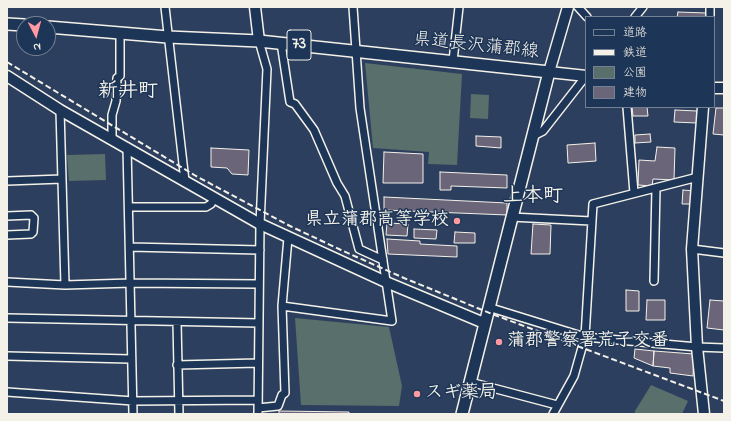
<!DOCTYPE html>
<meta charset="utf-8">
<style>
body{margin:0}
#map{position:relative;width:731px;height:421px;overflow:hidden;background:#2c3f5e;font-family:"Indie Flower","Klee One",sans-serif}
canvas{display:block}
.frame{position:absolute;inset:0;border:8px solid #f4f1e8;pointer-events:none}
.legend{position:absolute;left:585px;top:16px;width:130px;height:92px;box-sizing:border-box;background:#1d3557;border:1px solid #738091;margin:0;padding:5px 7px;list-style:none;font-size:12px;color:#f4f1e8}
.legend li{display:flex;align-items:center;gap:8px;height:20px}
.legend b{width:20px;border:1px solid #738091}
.north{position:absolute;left:16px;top:16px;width:40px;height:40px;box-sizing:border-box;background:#1d3557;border:1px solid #738091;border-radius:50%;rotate:174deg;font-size:11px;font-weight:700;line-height:16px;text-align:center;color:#f4f1e8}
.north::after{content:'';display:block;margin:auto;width:14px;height:18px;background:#ff9aa2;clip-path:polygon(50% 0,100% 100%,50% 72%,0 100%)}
</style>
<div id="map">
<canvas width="731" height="421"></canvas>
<div class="frame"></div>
<ul class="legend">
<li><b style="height:5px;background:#1d3557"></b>道路</li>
<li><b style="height:5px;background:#f4f1e8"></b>鉄道</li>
<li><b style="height:11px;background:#586f6b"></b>公園</li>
<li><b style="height:11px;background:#6a6578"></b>建物</li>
</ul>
<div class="north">N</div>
</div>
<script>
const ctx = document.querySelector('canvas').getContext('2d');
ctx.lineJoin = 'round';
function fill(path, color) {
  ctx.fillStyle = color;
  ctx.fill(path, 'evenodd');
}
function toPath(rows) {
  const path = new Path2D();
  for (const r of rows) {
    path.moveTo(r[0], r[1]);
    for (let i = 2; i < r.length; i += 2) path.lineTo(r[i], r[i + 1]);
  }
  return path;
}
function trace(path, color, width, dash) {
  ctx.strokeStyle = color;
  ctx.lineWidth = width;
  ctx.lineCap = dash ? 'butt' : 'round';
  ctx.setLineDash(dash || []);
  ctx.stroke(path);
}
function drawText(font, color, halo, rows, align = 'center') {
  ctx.font = font + ' "Indie Flower","Klee One",sans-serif';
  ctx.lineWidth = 3;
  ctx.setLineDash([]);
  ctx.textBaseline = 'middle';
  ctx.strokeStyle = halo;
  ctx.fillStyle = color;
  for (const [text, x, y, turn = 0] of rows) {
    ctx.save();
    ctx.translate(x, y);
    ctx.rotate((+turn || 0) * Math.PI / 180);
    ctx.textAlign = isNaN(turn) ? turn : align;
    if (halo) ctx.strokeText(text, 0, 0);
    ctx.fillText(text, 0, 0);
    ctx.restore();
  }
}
fill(toPath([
 [365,63,462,74,457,165,428,164,429,152,373,148],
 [471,94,489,95,488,119,470,118],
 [105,154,106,180,69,181,67,155],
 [295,318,389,327,402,386,399,406,301,405],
 [651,385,688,401,682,414,635,414,635,411]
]), '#586f6b');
const building = toPath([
 [678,12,707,13,706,17,677,17,678,12],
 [632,107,647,107,648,116,633,116,632,107],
 [716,108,724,108,724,135,713,134,716,108],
 [675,110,697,111,697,123,674,122,675,110],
 [650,134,651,142,635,143,635,135,650,134],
 [476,136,501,137,501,148,476,146,476,136],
 [595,143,596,161,568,163,567,145,595,143],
 [657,147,675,148,674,180,653,179,652,186,638,185,639,160,655,161,657,147],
 [211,148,249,150,248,175,232,174,227,168,211,167,211,148],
 [384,152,423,154,423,183,383,183,384,152],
 [440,172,507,175,507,188,451,186,451,190,440,190,440,172],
 [683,190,694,191,693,204,682,204,683,190],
 [384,197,507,203,507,215,384,210,384,197],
 [387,223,408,224,407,236,386,235,387,223],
 [533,224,551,225,550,254,531,254,533,224],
 [414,229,437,230,436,239,414,238,414,229],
 [455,232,475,233,475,243,454,243,455,232],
 [387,239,420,241,420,244,457,246,457,257,388,254,387,239],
 [626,290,639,291,639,311,626,311,626,290],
 [647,300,665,300,665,320,646,320,647,300],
 [710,300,724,301,724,330,707,328,710,300],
 [635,349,654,351,653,366,634,358,635,349],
 [654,351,694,354,693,376,670,373,670,368,653,366,654,351],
 [279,411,349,412,349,414,279,414,279,411]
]);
fill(building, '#6a6578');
trace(building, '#f4f1e8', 1);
const street = toPath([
 [165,7,185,181],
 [578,7,587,17],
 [635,17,643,7],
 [710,17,710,7],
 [281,43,290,102,295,104,314,130,337,183,345,196,359,249,383,260],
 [453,61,459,7],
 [627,107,634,193],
 [60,110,65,285],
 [533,136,543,131,586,76],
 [112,138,112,115,116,101,117,78,120,76,120,33],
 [127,147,133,414],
 [7,181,62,179],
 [129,207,206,207,211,204,214,198],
 [7,216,31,215,34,218,33,232,31,234,7,235],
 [511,217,591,221],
 [130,247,260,250],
 [692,249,724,253],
 [654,281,656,188],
 [7,282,65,285,131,283,259,284],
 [282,306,392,321,360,108,353,7],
 [488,307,585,337,697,347,724,348],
 [7,318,259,323],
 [177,322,179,414],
 [7,356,130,359],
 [177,365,258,363],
 [470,382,557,405],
 [7,392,133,401,258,400],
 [258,408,278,406,282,395,285,393,282,306,288,238],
 [258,414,260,224,267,69,259,41],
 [553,414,574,376,585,337,593,204,698,177]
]);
const secondary = toPath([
 [255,7,259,41],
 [568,7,549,72,586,76],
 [7,76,60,110,260,224,386,282,484,323],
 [714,88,724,88],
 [703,107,692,249,697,347,704,414]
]);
const primary = toPath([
 [7,24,24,25],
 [48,27,168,37,259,41,549,72,462,414]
]);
trace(street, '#f4f1e8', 10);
trace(secondary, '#f4f1e8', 13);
trace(primary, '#f4f1e8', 14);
trace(street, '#1d3557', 7);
trace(secondary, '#1d3557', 10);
trace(primary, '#1d3557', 11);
trace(toPath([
 [7,62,196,176,290,226,341,250,404,278,492,314,724,401]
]), '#f4f1e8', 2, [6, 3]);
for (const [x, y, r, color] of [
 [457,221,4,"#ff9aa2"],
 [499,342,4,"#ff9aa2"],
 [417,394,4,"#ff9aa2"]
]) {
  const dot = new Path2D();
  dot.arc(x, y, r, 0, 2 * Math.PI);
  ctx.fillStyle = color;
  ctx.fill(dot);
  trace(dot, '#1d3557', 1.5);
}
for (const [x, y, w] of [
 [299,45,24]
]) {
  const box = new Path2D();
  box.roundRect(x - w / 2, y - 15, w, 30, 3);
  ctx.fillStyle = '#1d3557';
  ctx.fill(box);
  trace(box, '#f4f1e8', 1);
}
drawText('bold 17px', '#f4f1e8', null, [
 ["73",299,45]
]);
drawText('18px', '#f4f1e8', '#1d3557', [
 ["県道長沢蒲郡線",476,47,6]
]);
drawText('bold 18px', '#f4f1e8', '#1d3557', [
 ["県立蒲郡高等学校",449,221,"right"],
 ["蒲郡警察署荒子交番",507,342],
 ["スギ薬局",425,394]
], 'left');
drawText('bold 20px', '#f4f1e8', '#1d3557', [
 ["新井町",128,93],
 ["上本町",533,198]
]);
</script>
